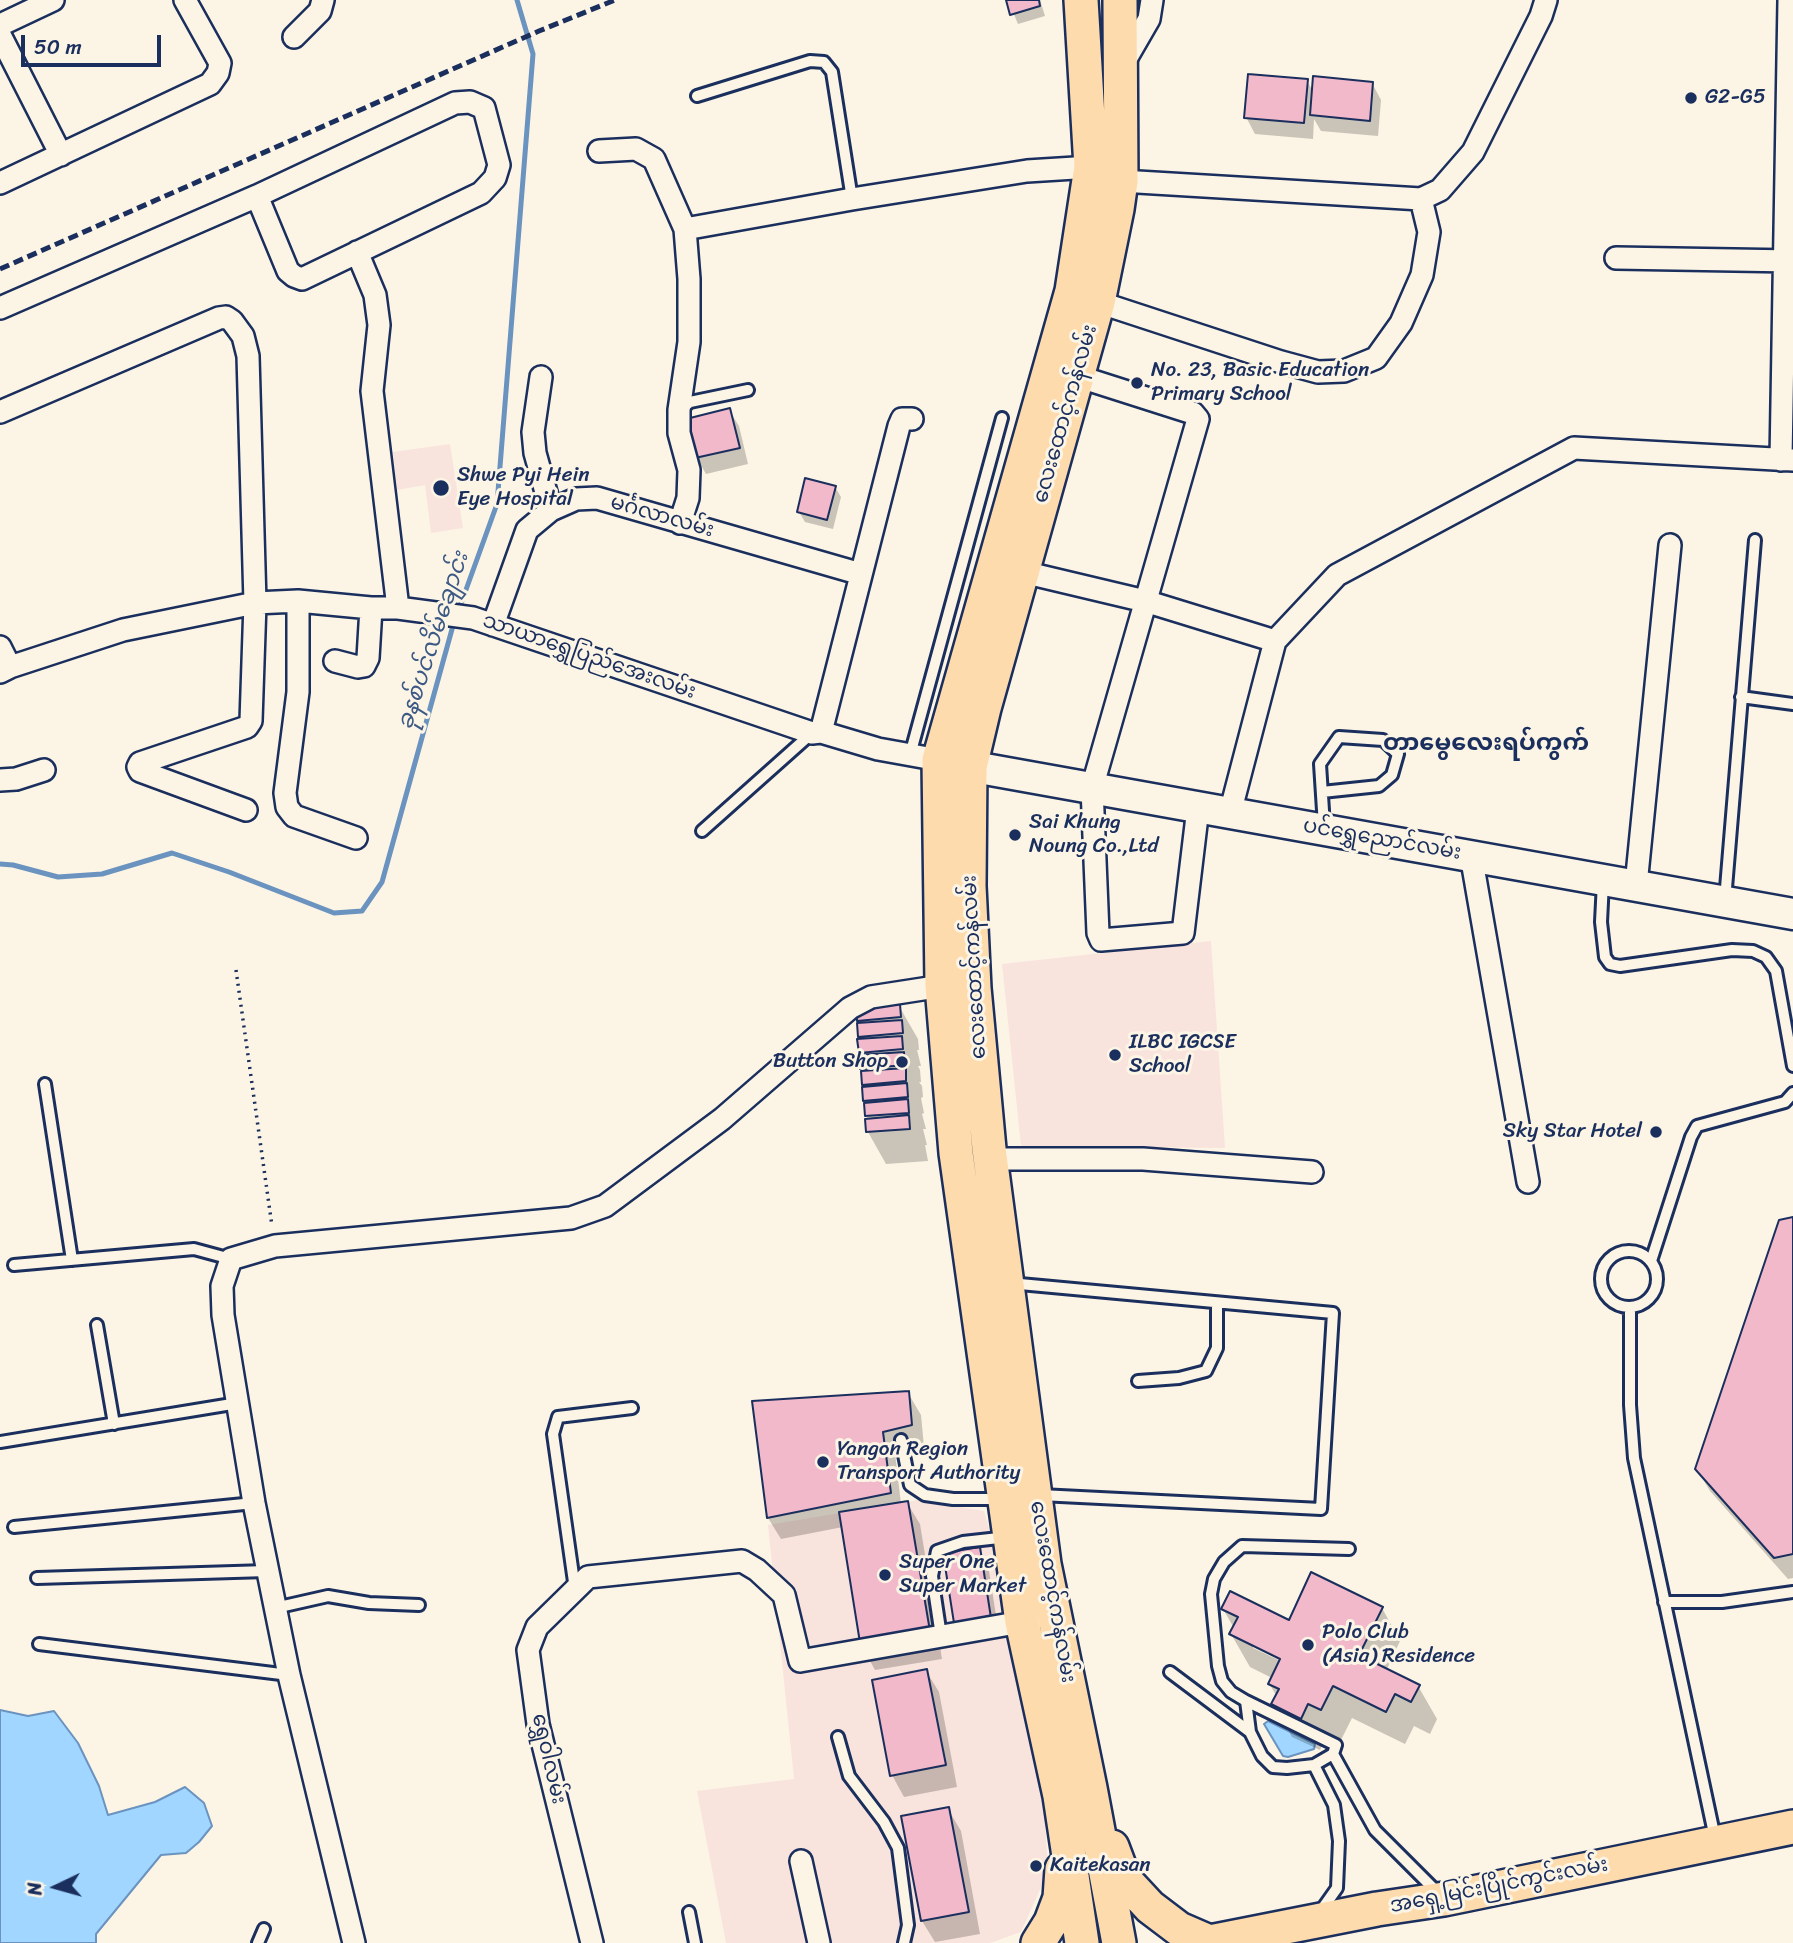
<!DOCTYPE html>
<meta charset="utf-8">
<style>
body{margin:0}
#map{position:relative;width:1793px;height:1943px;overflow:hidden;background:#fcf5e5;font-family:Sriracha,sans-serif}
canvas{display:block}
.north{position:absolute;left:21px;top:1852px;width:70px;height:70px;-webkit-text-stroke:5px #fcf5e5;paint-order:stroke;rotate:265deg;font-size:19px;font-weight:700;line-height:28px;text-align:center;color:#1b2f5e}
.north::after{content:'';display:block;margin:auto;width:24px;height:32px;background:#1b2f5e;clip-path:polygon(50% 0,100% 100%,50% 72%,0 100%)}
.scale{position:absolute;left:21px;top:35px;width:140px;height:32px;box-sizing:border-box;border:4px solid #1b2f5e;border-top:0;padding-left:9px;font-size:21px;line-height:24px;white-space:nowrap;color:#1b2f5e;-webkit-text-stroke:5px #fcf5e5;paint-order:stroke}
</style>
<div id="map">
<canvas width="1793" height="1943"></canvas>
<div class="north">N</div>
<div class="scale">50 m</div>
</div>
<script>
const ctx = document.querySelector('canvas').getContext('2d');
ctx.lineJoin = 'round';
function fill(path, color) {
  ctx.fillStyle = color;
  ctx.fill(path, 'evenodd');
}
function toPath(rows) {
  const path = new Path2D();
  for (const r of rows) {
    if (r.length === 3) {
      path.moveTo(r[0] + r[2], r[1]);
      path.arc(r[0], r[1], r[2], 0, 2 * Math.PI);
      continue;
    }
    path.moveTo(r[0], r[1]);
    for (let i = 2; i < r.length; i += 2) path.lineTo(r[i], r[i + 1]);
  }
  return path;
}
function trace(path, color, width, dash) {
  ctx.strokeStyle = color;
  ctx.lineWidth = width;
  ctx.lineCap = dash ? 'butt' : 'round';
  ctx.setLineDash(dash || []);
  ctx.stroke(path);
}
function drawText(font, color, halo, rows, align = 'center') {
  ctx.font = font + ' Sriracha,"Noto Sans Myanmar",sans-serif';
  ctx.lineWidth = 6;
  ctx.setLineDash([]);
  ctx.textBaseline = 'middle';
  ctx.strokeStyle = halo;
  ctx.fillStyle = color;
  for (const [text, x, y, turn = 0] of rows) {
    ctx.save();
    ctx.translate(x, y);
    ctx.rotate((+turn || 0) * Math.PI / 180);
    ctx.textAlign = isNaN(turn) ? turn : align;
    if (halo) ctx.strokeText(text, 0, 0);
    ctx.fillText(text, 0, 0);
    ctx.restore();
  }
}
fill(toPath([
 [450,444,463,528,431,533,425,485,397,490,393,452],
 [1211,941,1225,1148,1021,1146,1002,964],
 [918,1500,984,1511,1001,1569,1007,1623,1044,1803,1048,1872,1021,1932,990,1943,726,1943,697,1791,794,1779,768,1525]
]), '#f9e3dd');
const water = toPath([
 [0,1710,28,1716,54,1711,78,1743,99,1786,108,1815,155,1802,185,1787,204,1803,212,1826,199,1842,186,1853,161,1855,96,1934,96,1943,0,1943,0,1710],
 [1268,1721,1315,1744,1314,1749,1288,1757,1283,1756,1264,1724,1268,1721]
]);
fill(water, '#a0d6ff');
trace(water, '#6b93bf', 2);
fill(toPath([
 [1008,0,1040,0,1045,16,1018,24],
 [1307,81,1314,93,1372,83,1381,100,1378,136,1321,131,1314,119,1313,139,1255,134,1246,117],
 [729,410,739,426,748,464,706,474,697,458,688,420],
 [835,487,841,497,833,529,805,522,799,512],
 [899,1006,918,1039,919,1050,917,1050,921,1066,918,1066,920,1070,921,1082,919,1082,922,1086,923,1097,921,1098,924,1113,922,1114,926,1129,923,1129,927,1145,925,1145,928,1161,886,1164,868,1132,866,1088,862,1068,863,1057,860,1052,862,1041,858,1020],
 [1793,1219,1793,1578,1788,1579,1710,1491,1697,1469],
 [908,1393,921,1415,924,1447,895,1453,901,1504,907,1503,920,1524,942,1659,875,1670,863,1648,843,1527,781,1539,768,1518],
 [979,1549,988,1565,999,1634,964,1639,955,1623,945,1554],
 [1382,1608,1400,1641,1386,1671,1418,1686,1437,1719,1430,1734,1414,1726,1405,1744,1352,1718,1340,1742,1327,1735,1320,1750,1292,1737,1273,1704,1277,1697,1269,1683,1272,1678,1250,1667,1231,1634,1234,1628,1223,1609,1289,1622],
 [1253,1644,1288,1661,1287,1664,1253,1648],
 [926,1671,939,1692,957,1787,904,1797,892,1775],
 [948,1809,961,1831,980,1934,935,1942,922,1921]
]), '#0003');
trace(toPath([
 [459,609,497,504,533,54,517,0],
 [0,864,13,865,58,877,102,874,172,853,229,872,334,913,362,911,382,882,454,622]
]), '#6b93bf', 5);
const building = toPath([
 [1006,0,1039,0,1040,6,1010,15,1006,0],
 [1248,74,1308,79,1304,123,1244,118,1248,74],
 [1313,76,1373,82,1370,121,1310,115,1313,76],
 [730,408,740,448,695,458,686,419,730,408],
 [805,478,836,486,827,520,797,512,805,478],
 [900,1004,901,1017,857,1021,856,1008,900,1004],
 [902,1020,903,1033,858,1037,857,1023,902,1020],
 [902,1036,903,1049,859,1053,857,1039,902,1036],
 [904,1052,905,1065,860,1069,859,1055,904,1052],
 [906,1068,906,1081,862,1085,861,1071,906,1068],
 [907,1083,908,1097,863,1101,862,1087,907,1083],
 [908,1099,909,1113,865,1116,864,1103,908,1099],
 [909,1115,910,1129,866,1132,865,1119,909,1115],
 [1793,1217,1793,1554,1774,1558,1695,1469,1779,1220,1793,1217],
 [909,1391,912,1425,883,1432,891,1493,767,1518,752,1401,909,1391],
 [908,1501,931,1637,861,1649,839,1512,908,1501],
 [980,1547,991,1618,954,1623,943,1553,980,1547],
 [1311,1572,1383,1607,1359,1655,1420,1685,1411,1702,1395,1694,1386,1712,1333,1686,1321,1710,1308,1704,1301,1719,1271,1704,1279,1689,1268,1684,1280,1659,1229,1634,1238,1617,1221,1609,1230,1591,1289,1620,1311,1572],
 [927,1669,946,1765,890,1776,872,1680,927,1669],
 [949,1807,969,1912,921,1921,901,1816,949,1807]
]);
fill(building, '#f2b9cb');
trace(building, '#1b2f5e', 2);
const lane = toPath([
 [697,96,810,61,824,62,832,72,852,199],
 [681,409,690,402,748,390],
 [1741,697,1793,704],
 [910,755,1002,418],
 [1322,792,1379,786,1392,775,1398,754,1383,740,1339,737,1320,764,1324,826],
 [702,831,812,733],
 [1603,882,1601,922,1605,957,1610,964,1620,966,1732,950,1753,951,1766,957,1776,971,1793,1066],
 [1725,900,1755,540],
 [45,1084,72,1260],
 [1629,1279,28],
 [1651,1261,1691,1137,1697,1126,1785,1102,1793,1093],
 [14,1265,194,1249,231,1259],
 [1009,1283,1333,1313,1321,1509,1040,1495],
 [1630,1307,1630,1405,1634,1458,1715,1838],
 [97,1325,114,1424],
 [1138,1381,1179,1378,1206,1371,1217,1348,1217,1303],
 [901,1440,910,1485,925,1495,953,1499,999,1499],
 [0,1442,238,1403],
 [14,1527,254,1503],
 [37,1578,267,1571],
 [575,1589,553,1434,558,1417,632,1408],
 [1664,1602,1722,1602,1793,1592],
 [275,1608,328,1596,369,1603,419,1605],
 [941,1636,932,1576,937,1551,963,1542,1008,1537],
 [39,1644,289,1675],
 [1170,1672,1250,1732,1262,1756,1273,1767,1287,1768,1314,1765,1333,1754,1336,1745,1246,1701,1250,1732],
 [1246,1701,1231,1692,1222,1681,1218,1666,1211,1594,1214,1579,1224,1562,1242,1546,1349,1549],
 [838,1737,849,1776,884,1822,898,1848,908,1925,904,1943],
 [1333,1754,1375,1830,1439,1894],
 [1314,1765,1334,1805,1339,1841,1337,1888,1320,1912],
 [689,1912,695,1943],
 [258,1943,264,1929]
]);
const street = toPath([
 [0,25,53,0],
 [0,35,61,155],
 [294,37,320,11,323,0],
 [1123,64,1149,19,1152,0],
 [599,151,636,149,654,159,685,229,689,279,689,342,679,410,679,433,689,470,688,498,680,523],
 [1121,181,1421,199,1440,190,1473,152,1541,16,1546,0],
 [0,183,210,84,218,73,220,63,185,0],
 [685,229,852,199,1027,171,1091,167],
 [357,252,375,295,379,325,372,391,398,608],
 [1616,258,1793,261],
 [1098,302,1281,362,1318,372,1344,371,1376,358,1401,323,1422,275,1429,232,1421,199],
 [0,308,257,196,455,103,470,102,484,108,499,165,495,178,481,193,302,279,294,276,288,271,257,196],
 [1077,376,1193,413,1198,419,1092,788,1098,933,1101,940,1183,933,1198,808],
 [541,377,533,432,535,453,551,510],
 [0,412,219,318,226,317,232,321,243,336,248,356,255,603,251,721,247,727,140,763,138,767,140,771,246,810],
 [1781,460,1789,0],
 [1023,572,1145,601,1275,641],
 [298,601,298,692,285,793,287,807,294,816,356,838],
 [493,625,527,530,551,510,576,499,597,498,861,574],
 [0,647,10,667],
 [335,661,358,667,364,666,368,658,371,608],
 [0,672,10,667,123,630,255,603,298,601,371,608,398,608,473,618,812,733,821,732,878,749,939,760],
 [821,732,899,426,902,419,912,419],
 [0,780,16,779,44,770],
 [1230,813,1275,641,1337,575,1574,448,1793,460],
 [1471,855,1528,1182],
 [1636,885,1670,545],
 [990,1159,1143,1159,1312,1172],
 [801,1861,819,1943],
 [354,1943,289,1675,254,1503,223,1315,222,1286,231,1259,275,1246,571,1218,605,1206,722,1119,850,1008,871,997,942,986],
 [592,1943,538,1724,528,1650,537,1627,588,1577,742,1561,757,1570,784,1595,800,1661,1033,1620]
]);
const secondary = toPath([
 [946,762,1793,914]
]);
const primary = toPath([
 [1081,0,1091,167,1072,291,939,760,942,986,956,1153,1022,1622,1060,1796,1082,1943],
 [1112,1847,1124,1879,1150,1907,1179,1929,1209,1942],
 [1038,1943,1051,1922,1060,1898,1062,1869],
 [1119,1943,1090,1788,1044,1564,989,1149,974,988,969,886,970,767,984,708,1098,302,1117,209,1121,181,1120,0],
 [1205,1943,1377,1909,1444,1899,1793,1827]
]);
trace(lane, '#1b2f5e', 16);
trace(street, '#1b2f5e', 26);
trace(secondary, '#1b2f5e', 35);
trace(primary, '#1b2f5e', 38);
trace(toPath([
 [236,970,272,1226]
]), '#1b2f5e', 3.5, [2, 5]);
trace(lane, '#fcf5e5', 10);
trace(street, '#fcf5e5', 21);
trace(secondary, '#fcf5e5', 30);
trace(primary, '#fedbac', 33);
trace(toPath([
 [0,269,539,31,615,0]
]), '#1b2f5e', 5, [10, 5]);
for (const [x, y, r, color] of [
 [1691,98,7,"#1b2f5e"],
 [1137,383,7,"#1b2f5e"],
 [441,488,9,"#1b2f5e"],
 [1015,835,7,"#1b2f5e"],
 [1115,1055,7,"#1b2f5e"],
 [902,1062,7,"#1b2f5e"],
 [1656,1132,7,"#1b2f5e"],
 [823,1462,7,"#1b2f5e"],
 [885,1575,7,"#1b2f5e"],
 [1308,1645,7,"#1b2f5e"],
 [1036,1866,7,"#1b2f5e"]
]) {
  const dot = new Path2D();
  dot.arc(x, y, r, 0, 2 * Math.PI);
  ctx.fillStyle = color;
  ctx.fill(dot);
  trace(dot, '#fcf5e5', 2.5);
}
drawText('21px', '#1b2f5e', '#fcf5e5', [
 ["G2-G5",1705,98],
 ["No. 23, Basic Education",1151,371],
 ["Primary School",1151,395],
 ["Shwe Pyi Hein",457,476],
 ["Eye Hospital",457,500],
 ["Sai Khung",1029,823],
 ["Noung Co.,Ltd",1029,847],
 ["ILBC IGCSE",1129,1043],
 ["School",1129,1067],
 ["Button Shop",888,1062,"right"],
 ["Sky Star Hotel",1642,1132,"right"],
 ["Yangon Region",837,1450],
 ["Transport Authority",837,1474],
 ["Super One",899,1563],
 ["Super Market",899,1587],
 ["Polo Club",1322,1633],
 ["(Asia) Residence",1322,1657],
 ["Kaitekasan",1050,1866]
], 'left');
drawText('21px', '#1b2f5e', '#fcf5e5', [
 ["လေးထောင့်ကန်လမ်း",1066,414,-74],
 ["မင်္ဂလာလမ်း",662,517,16],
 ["သာယာရွှေပြည်အေးလမ်း",589,657,19],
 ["ပင်ရွှေညောင်လမ်း",1382,840,10],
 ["လေးထောင့်ကန်လမ်း",975,967,-93],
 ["လေးထောင့်ကန်လမ်း",1052,1592,80],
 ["ရွှေဝါလမ်း",548,1759,77],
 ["အရှေ့မြင်းပြိုင်ကွင်းလမ်း",1499,1886,-11]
]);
drawText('italic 23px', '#3c5986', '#fcf5e5', [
 ["ခုနစ်ပင်လိမ်ချောင်း",434,641,-72]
]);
drawText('bold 24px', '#1b2f5e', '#fcf5e5', [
 ["တာမွေလေးရပ်ကွက်",1486,744]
]);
</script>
